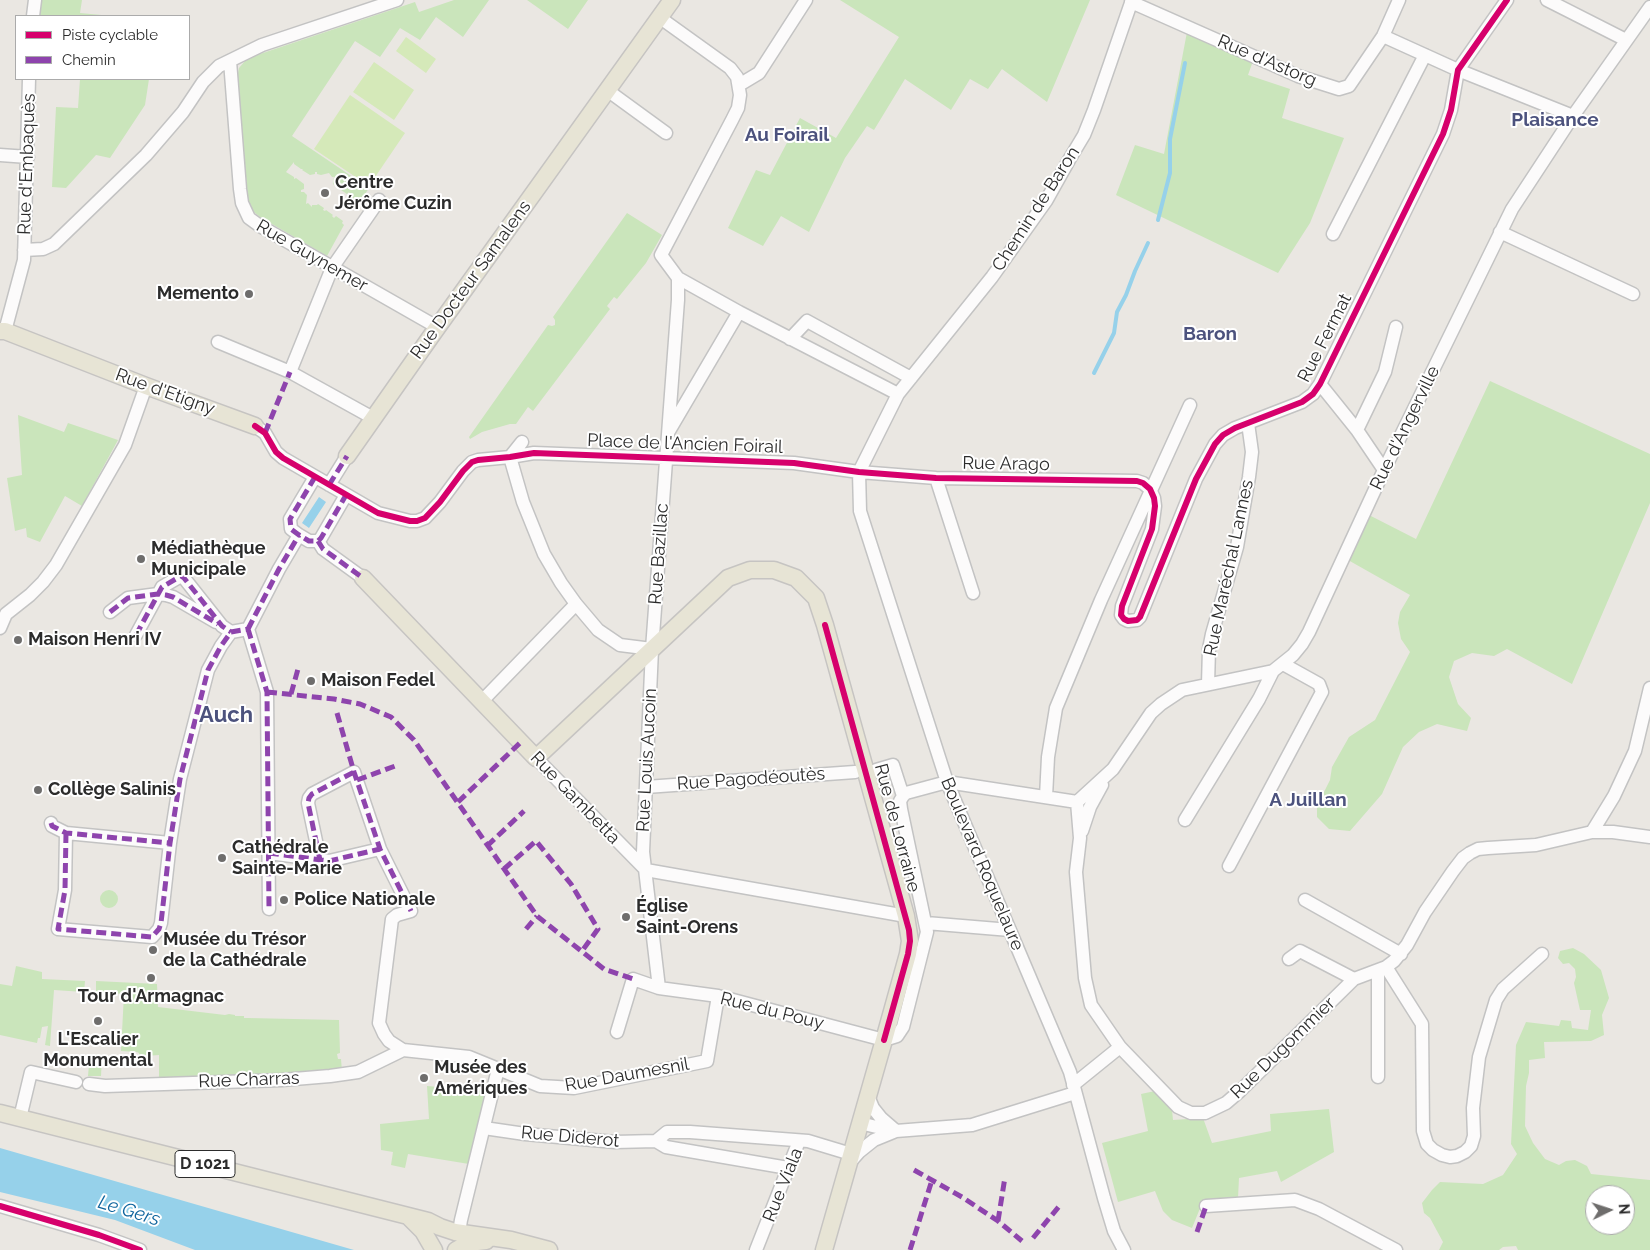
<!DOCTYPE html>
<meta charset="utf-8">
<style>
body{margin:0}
#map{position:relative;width:1650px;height:1250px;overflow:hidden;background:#eae7e2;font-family:Raleway,sans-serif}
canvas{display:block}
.legend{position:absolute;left:15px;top:15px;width:175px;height:65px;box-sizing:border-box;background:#fff;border:1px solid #ababab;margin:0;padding:6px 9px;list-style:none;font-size:15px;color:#2c2c2c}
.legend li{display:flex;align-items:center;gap:10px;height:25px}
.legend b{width:25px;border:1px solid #ababab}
.north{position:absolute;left:1585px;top:1185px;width:50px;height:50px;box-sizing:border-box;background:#fff;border:1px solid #ababab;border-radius:50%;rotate:86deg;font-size:14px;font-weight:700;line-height:20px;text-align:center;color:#2c2c2c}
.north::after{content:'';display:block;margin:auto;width:18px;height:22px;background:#6e6d6c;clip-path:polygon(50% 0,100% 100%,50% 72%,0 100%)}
</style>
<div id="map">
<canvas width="1650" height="1250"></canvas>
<ul class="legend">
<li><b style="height:6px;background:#d6006c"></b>Piste cyclable</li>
<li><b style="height:6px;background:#8e44ad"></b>Chemin</li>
</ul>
<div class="north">N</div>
</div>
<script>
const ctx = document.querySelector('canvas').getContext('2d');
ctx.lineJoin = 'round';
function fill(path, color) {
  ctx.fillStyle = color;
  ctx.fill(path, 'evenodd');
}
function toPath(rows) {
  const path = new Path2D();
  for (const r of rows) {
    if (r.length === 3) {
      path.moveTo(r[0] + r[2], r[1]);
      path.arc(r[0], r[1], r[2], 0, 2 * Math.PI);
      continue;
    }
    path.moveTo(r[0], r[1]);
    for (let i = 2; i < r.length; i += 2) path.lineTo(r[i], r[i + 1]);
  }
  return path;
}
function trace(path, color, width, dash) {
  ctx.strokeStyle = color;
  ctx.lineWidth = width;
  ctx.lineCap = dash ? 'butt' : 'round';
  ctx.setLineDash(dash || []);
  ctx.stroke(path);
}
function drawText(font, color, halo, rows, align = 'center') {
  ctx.font = font + ' Raleway,sans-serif';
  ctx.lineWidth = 4;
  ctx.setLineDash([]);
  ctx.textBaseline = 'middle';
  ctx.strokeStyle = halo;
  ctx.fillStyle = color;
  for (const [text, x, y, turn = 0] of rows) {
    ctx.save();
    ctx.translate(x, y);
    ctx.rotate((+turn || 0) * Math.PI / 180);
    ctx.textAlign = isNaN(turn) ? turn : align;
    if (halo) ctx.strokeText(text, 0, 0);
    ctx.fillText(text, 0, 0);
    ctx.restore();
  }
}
fill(toPath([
 [40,0,82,0,80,13,112,16,38,16],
 [454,0,489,0,463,37,436,17,420,40,400,28,380,57,355,41,292,136,369,188,361,200,360,199,356,201,349,196,350,194,349,192,347,194,341,190,342,188,340,186,338,188,333,184,334,177,332,177,329,173,321,175,317,174,317,172,315,172,315,174,310,175,302,170,303,169,301,169,294,164,294,162,286,172,294,177,294,179,296,178,304,184,304,189,301,190,301,192,304,192,307,195,306,204,308,203,312,207,312,205,317,205,318,204,324,208,323,210,325,211,326,210,333,215,332,216,334,218,336,216,343,221,342,223,344,225,327,256,260,217,254,212,248,199,237,78,239,68,245,61,257,55,415,2,419,12],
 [527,0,588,0,568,29],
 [840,0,1090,0,1047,102,1002,69,988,89,970,79,951,110,905,79,874,130,867,126,845,158,809,232,781,216,763,246,728,228,756,170,770,175,800,118,836,138,899,37],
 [1187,32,1253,61,1248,75,1290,89,1282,118,1344,138,1310,223,1278,273,1116,195,1135,145,1164,154],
 [80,79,149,79,145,105,110,158,96,155,66,188,52,187,56,107,78,108],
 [627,213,662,235,646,263,617,299,614,297,607,306,610,309,533,411,528,407,516,424,510,424,482,432,470,439,469,437,548,325,552,326,555,325,555,320,553,317],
 [1490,381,1650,454,1650,503,1572,684,1507,649,1494,656,1472,653,1454,661,1449,677,1458,704,1471,718,1467,731,1437,724,1419,732,1403,747,1382,794,1350,831,1329,829,1317,817,1317,806,1330,780,1332,767,1349,737,1375,720,1410,652,1401,639,1398,623,1400,612,1410,595,1348,560,1369,515,1416,539],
 [18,415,64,432,68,423,118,440,82,506,65,496,40,542,27,537,26,528,15,531,7,478,22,475],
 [109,899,9],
 [1573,948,1584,954,1601,970,1609,998,1602,1015,1604,1035,1591,1041,1544,1042,1545,1058,1529,1060,1529,1073,1526,1086,1525,1126,1533,1143,1545,1159,1559,1165,1566,1161,1575,1160,1587,1166,1591,1174,1650,1180,1650,1250,1518,1250,1516,1246,1503,1247,1499,1250,1439,1250,1443,1242,1430,1218,1424,1213,1422,1203,1432,1190,1440,1182,1483,1184,1503,1175,1517,1154,1511,1144,1516,1045,1526,1022,1559,1026,1561,1020,1571,1021,1572,1028,1588,1030,1591,1010,1580,1010,1574,983,1576,977,1575,969,1569,963,1563,964,1558,958,1560,951],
 [1595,1195,1625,1195,1625,1225,1595,1225],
 [16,966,42,972,42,979,85,981,84,992,54,990,50,1046,45,1045,48,1026,42,1027,40,1038,38,1038,37,1043,0,1035,0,984,12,986],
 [96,981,157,984,158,1007,225,1015,229,1014,235,1015,235,1016,244,1016,244,1018,248,1018,339,1020,340,1053,337,1054,338,1059,341,1059,342,1071,282,1076,159,1079,159,1055,146,1056,146,1061,139,1061,139,1053,137,1052,121,1051,124,994,96,992],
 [90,1054,102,1055,101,1076,88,1076],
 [427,1086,486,1091,469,1164,408,1154,405,1168,391,1165,393,1152,381,1150,380,1124,429,1119],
 [1155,1091,1172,1110,1173,1120,1203,1118,1212,1143,1271,1131,1270,1114,1329,1109,1334,1152,1281,1182,1277,1171,1239,1178,1238,1198,1203,1201,1192,1228,1172,1220,1163,1211,1155,1191,1118,1202,1102,1143,1148,1131,1141,1094]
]), '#cae5bb');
fill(toPath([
 [406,37,436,59,426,73,396,51],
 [374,62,414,90,394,120,353,92],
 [350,95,405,133,369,186,314,149]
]), '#d5e9b9');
fill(toPath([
 [319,497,326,502,309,528,302,523],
 [0,1148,354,1250,195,1250,115,1220,0,1192]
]), '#96d1ea');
trace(toPath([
 [1158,220,1170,173,1170,139,1185,63],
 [1094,373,1114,333,1117,312,1126,295,1135,271,1148,243]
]), '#96d1ea', 4);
const minor = toPath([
 [1547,0,1626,40],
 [1131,2,1298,76,1339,89,1349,86,1383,36,1399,0],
 [33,16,35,0],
 [659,17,730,68,737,77,740,95,738,108,732,120,661,255,678,278,739,312,898,394],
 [1383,36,1458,70,1573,116],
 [230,61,240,189,242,203,249,218,260,226,437,327],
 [739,85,759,73,806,0],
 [607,90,666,133],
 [0,155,28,157],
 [1500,232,1633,294],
 [1333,234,1425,55],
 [24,250,43,249,54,244,146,155,183,112,203,82,219,66,262,45,397,0],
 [5,331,24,260,29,79],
 [790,339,807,321,911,378],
 [218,342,290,372,373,418],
 [290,372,332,268,379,200],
 [1320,384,1357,430,1384,470],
 [255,426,265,433,276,452,283,458,378,513,410,521,417,521,425,518,440,502,463,471,472,462,478,460,510,457,534,453,794,463,859,472,936,478,1137,481,1143,483,1150,489,1154,498,1155,506,1152,529,1122,606,1121,615,1124,619,1128,621,1137,620,1140,617,1196,479,1215,444,1223,435,1235,428,1302,402,1313,394,1320,384,1443,134,1451,110,1458,70,1507,0],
 [1357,430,1385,372,1396,327],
 [669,431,739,312],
 [510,457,523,502,544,554,561,583,576,604,598,630,620,645,652,649],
 [510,457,522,442],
 [315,477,290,519,291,529,299,535,309,541,318,541,321,538,346,495],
 [936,478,973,593],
 [329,485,347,456],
 [318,541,323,549,363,578],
 [110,612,128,598,158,594,166,595,173,597,216,622],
 [0,628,6,614,30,595,43,582,56,565,125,445,146,386],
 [248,629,267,692,269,909],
 [248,629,279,569,299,535],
 [136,635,162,587,181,576,184,578,222,626,231,632],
 [1208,684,1209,649,1212,634,1237,547,1249,477,1252,452,1248,423],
 [482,701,576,604],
 [536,758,646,870,906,916],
 [876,770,893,765,903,796],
 [646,787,855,772],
 [1046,797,1048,757,1056,708,1101,600,1190,405],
 [1077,802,1113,769,1151,713,1161,704,1182,690,1273,671,1293,655,1302,644,1309,632,1384,470,1512,209,1573,116,1650,7],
 [1077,802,1080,838,1076,872,1085,978,1091,1005,1120,1047],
 [1185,820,1259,699,1273,671],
 [51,823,52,826,66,833,170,843],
 [1082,831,1090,807,1102,785],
 [1592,832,1614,796,1635,751,1650,688],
 [66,833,65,890,58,929,152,937,159,929,161,923,170,843,180,779,208,670,221,646,231,632,248,629],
 [269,853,329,861,380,849],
 [320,860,308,803,309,798,312,794,354,772,380,849,411,911,397,915,392,919,379,1023,384,1034,389,1041,403,1050,469,1057,540,1086,574,1088,707,1061,718,996],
 [1229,866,1322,692,1319,684,1283,664],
 [1305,900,1401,954],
 [926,923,1010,930],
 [1289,959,1300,951,1354,979],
 [1386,967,1422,1024,1423,1131,1427,1144,1433,1150,1442,1155,1450,1157,1457,1156,1465,1152,1471,1146,1474,1136,1473,1108,1479,1057,1496,1000,1503,989,1542,954],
 [659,988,643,852,652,649,678,300,678,278],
 [617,1032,633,979,659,988,718,996,884,1040,897,1036,903,1027,927,932,901,809,900,801,903,796,906,793,947,782,1077,802],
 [1378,1077,1378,970],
 [89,1084,105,1086,282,1080,330,1076,358,1072,403,1050],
 [1073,1085,1120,1047,1178,1107,1191,1113,1205,1113,1226,1103,1240,1091,1354,979,1386,967,1394,961,1407,945,1425,912,1453,871,1463,858,1470,853,1478,849,1488,848,1536,845,1592,832,1613,832,1650,837],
 [868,1096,873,1108,881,1118,896,1131],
 [20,1118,31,1072,76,1082],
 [860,1123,893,1131],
 [484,1128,525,1134,615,1142,656,1141,666,1147,788,1168],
 [656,1141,667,1132,690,1132,808,1141,851,1154],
 [851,1161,859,1152,874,1140,896,1131,972,1125,1075,1093],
 [0,1206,99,1235,140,1250],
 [1206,1206,1295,1200,1319,1209,1396,1250],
 [455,1232,460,1226,461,1220,498,1069],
 [756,1250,799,1141],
 [1124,1250,1114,1231,1104,1198,1070,1072,947,782,860,511,859,472,898,394,992,277,1046,201,1069,160,1084,135,1094,110,1132,0]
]);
const major = toPath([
 [0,331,5,331,146,386,255,426],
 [347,456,434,332,672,0],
 [363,578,536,758,728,578,750,570,774,570,796,578,816,598,825,625,906,916,910,941,908,954,884,1040,824,1250],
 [0,1113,428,1221,440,1227,455,1232,511,1240,549,1250],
 [409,1217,423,1231,434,1250],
 [456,1250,469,1243,486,1241]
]);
trace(minor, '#c3c3c3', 15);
trace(major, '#c6c4c2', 19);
trace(minor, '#fcfbfb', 12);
trace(major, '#e7e4d5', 16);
trace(toPath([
 [265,433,290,372],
 [315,477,290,519,291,529,299,535,309,541,318,541,321,538,346,495],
 [329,485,347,456],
 [318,541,323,549,363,578],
 [110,612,128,598,158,594,166,595,173,597,218,624],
 [248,629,267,692,269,909],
 [248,629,279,569,299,535],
 [136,635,162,587,181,576,184,578,222,626,231,632],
 [267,692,334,699,360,704,391,717,414,740,537,916,604,969,633,979],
 [291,694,298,669],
 [337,713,354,772,380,849,411,911],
 [357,780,398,765],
 [458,802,521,742],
 [51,823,52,826,66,833,170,843],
 [66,833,65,890,58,929,152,937,159,929,161,923,170,843,180,779,208,670,221,646,231,632,248,629],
 [487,846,524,811],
 [269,853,329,861,380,849],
 [320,860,308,803,309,798,312,794,354,772],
 [504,869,536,841,571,884,598,929,582,951],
 [526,929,537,916],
 [914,1170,962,1197,998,1221,1022,1241],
 [998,1221,1005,1177],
 [1197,1232,1206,1206],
 [1033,1238,1061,1204],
 [910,1250,932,1180]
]), '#8e44ad', 5, [10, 5]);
trace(toPath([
 [255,426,265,433,276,452,283,458,378,513,410,521,417,521,425,518,440,502,463,471,472,462,478,460,510,457,534,453,794,463,859,472,936,478,1137,481,1143,483,1150,489,1154,498,1155,506,1152,529,1122,606,1121,615,1124,619,1128,621,1137,620,1140,617,1196,479,1215,444,1223,435,1235,428,1302,402,1313,394,1320,384,1443,134,1451,110,1458,70,1507,0],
 [825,625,909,930,910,941,908,954,884,1040],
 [0,1206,99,1235,140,1250]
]), '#d6006c', 6);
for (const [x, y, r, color] of [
 [325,193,5,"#6e6d6c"],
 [249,294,5,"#6e6d6c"],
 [141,559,5,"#6e6d6c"],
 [18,640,5,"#6e6d6c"],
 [311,681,5,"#6e6d6c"],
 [38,790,5,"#6e6d6c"],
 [222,858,5,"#6e6d6c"],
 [284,900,5,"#6e6d6c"],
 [626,917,5,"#6e6d6c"],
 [153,950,5,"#6e6d6c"],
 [151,978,5,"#6e6d6c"],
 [98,1021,5,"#6e6d6c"],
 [424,1078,5,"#6e6d6c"]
]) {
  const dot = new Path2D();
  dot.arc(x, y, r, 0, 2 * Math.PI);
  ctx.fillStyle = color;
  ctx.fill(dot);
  trace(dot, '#fff', 2);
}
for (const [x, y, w] of [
 [205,1164,60]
]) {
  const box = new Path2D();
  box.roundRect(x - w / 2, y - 13.5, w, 27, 4);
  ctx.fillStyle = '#fff';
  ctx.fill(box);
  trace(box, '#2c2c2c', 1);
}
drawText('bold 16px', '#2c2c2c', null, [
 ["D 1021",205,1164]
]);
drawText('18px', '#2c2c2c', '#fff', [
 ["Rue d'Astorg",1267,61,23],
 ["Rue d'Embaquès",27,164,-88],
 ["Chemin de Baron",1036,209,-57],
 ["Rue Guynemer",312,256,30],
 ["Rue Docteur Samalens",471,280,-54],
 ["Rue Fermat",1325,338,-63],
 ["Rue d'Etigny",165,392,20],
 ["Rue d'Angerville",1405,428,-64],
 ["Place de l'Ancien Foirail",685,444,2],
 ["Rue Arago",1006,464,1],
 ["Rue Bazillac",659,554,-86],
 ["Rue Maréchal Lannes",1229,568,-78],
 ["Rue Louis Aucoin",647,760,-87],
 ["Rue Pagodéoutès",751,779,-4],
 ["Rue Gambetta",575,798,46],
 ["Rue de Lorraine",897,828,75],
 ["Boulevard Roquelaure",982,864,67],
 ["Rue du Pouy",772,1011,14],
 ["Rue Dugommier",1283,1048,-44],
 ["Rue Daumesnil",627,1075,-10],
 ["Rue Charras",249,1080,-2],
 ["Rue Diderot",570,1137,5],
 ["Rue Viala",783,1185,-68]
]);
drawText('bold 18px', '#2c2c2c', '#fff', [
 ["Centre",335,183],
 ["Jérôme Cuzin",335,204],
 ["Memento",239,294,"right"],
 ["Médiathèque",151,549],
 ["Municipale",151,570],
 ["Maison Henri IV",28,640],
 ["Maison Fedel",321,681],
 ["Collège Salinis",48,790],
 ["Cathédrale",232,848],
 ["Sainte-Marie",232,869],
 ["Police Nationale",294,900],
 ["Église",636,907],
 ["Saint-Orens",636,928],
 ["Musée du Trésor",163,940],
 ["de la Cathédrale",163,961],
 ["Tour d'Armagnac",151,997,"center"],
 ["L'Escalier",98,1040,"center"],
 ["Monumental",98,1061,"center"],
 ["Musée des",434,1068],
 ["Amériques",434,1089]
], 'left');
drawText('bold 19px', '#4c527d', '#fff', [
 ["Plaisance",1555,120],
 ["Au Foirail",787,135],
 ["Baron",1210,334],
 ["A Juillan",1308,800]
]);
drawText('italic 19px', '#0e649d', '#fff', [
 ["Le Gers",129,1211,17]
]);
drawText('bold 22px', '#4c527d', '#fff', [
 ["Auch",226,715]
]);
</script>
